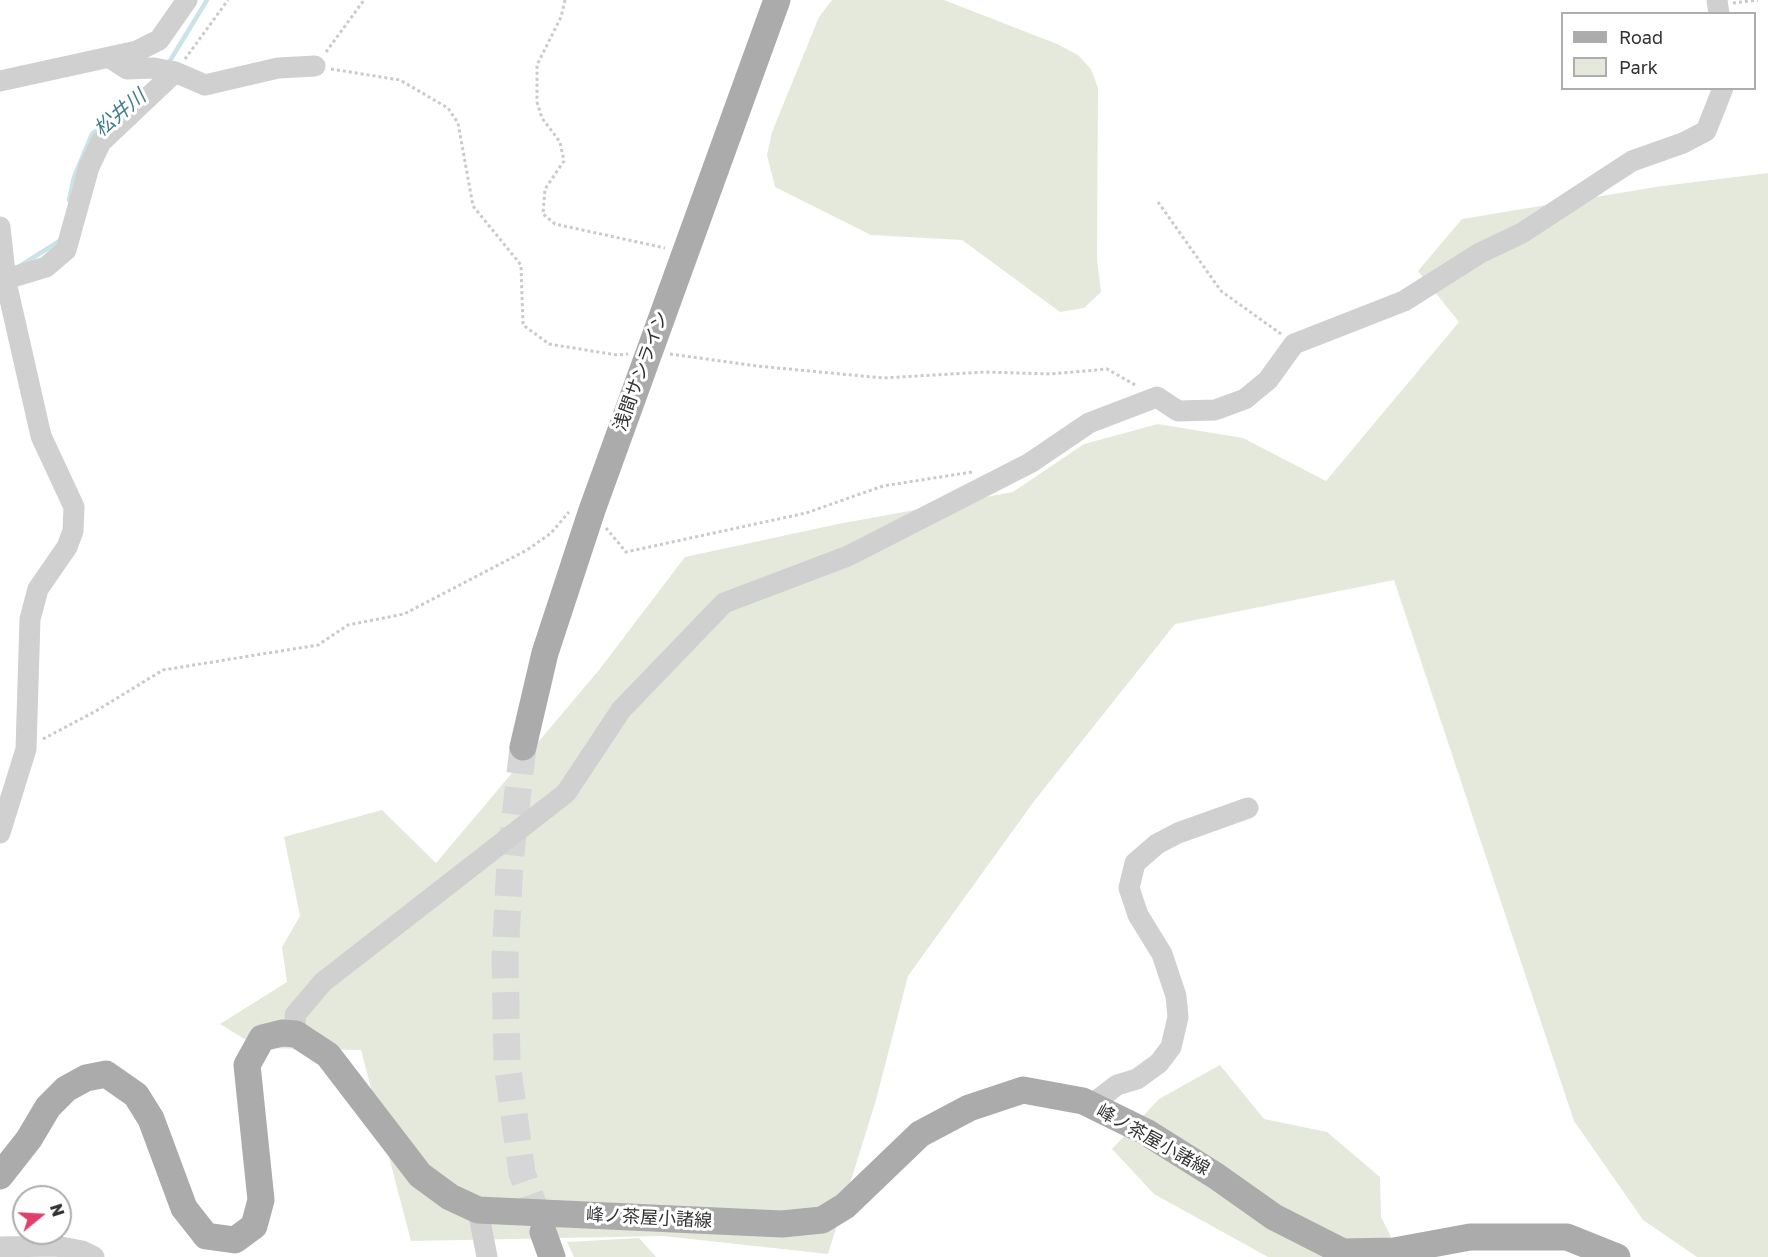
<!DOCTYPE html>
<meta charset="utf-8">
<style>
body{margin:0}
#map{position:relative;width:1768px;height:1257px;overflow:hidden;background:#fff;font-family:"Golos Text",sans-serif}
canvas{display:block}
.legend{position:absolute;left:1561px;top:12px;width:195px;height:78px;box-sizing:border-box;background:#fff;border:2px solid #adadad;margin:0;padding:8px 10px;list-style:none;font-size:18px;color:#333}
.legend li{display:flex;align-items:center;gap:12px;height:30px}
.legend b{width:30px;border:2px solid #adadad}
.north{position:absolute;left:12px;top:1185px;width:60px;height:60px;box-sizing:border-box;background:#fff;border:2px solid #adadad;border-radius:50%;rotate:72deg;font-size:16px;font-weight:700;line-height:24px;text-align:center;color:#333}
.north::after{content:'';display:block;margin:auto;width:21px;height:27px;background:#df3f6a;clip-path:polygon(50% 0,100% 100%,50% 72%,0 100%)}
</style>
<div id="map">
<canvas width="1768" height="1257"></canvas>
<ul class="legend">
<li><b style="height:8px;background:#ababab"></b>Road</li>
<li><b style="height:16px;background:#e5e9dc"></b>Park</li>
</ul>
<div class="north">N</div>
</div>
<script>
const ctx = document.querySelector('canvas').getContext('2d');
ctx.lineJoin = 'round';
function fill(path, color) {
  ctx.fillStyle = color;
  ctx.fill(path, 'evenodd');
}
function toPath(rows) {
  const path = new Path2D();
  for (const r of rows) {
    path.moveTo(r[0], r[1]);
    for (let i = 2; i < r.length; i += 2) path.lineTo(r[i], r[i + 1]);
  }
  return path;
}
function trace(path, color, width, dash) {
  ctx.strokeStyle = color;
  ctx.lineWidth = width;
  ctx.lineCap = dash ? 'butt' : 'round';
  ctx.setLineDash(dash || []);
  ctx.stroke(path);
}
function drawText(font, color, halo, rows, align = 'center') {
  ctx.font = font + ' "Golos Text","Noto Sans JP",sans-serif';
  ctx.lineWidth = 6;
  ctx.setLineDash([]);
  ctx.textBaseline = 'middle';
  ctx.strokeStyle = halo;
  ctx.fillStyle = color;
  for (const [text, x, y, turn = 0] of rows) {
    ctx.save();
    ctx.translate(x, y);
    ctx.rotate((+turn || 0) * Math.PI / 180);
    ctx.textAlign = isNaN(turn) ? turn : align;
    if (halo) ctx.strokeText(text, 0, 0);
    ctx.fillText(text, 0, 0);
    ctx.restore();
  }
}
fill(toPath([
 [832,0,944,0,1057,44,1078,55,1091,69,1098,88,1097,259,1101,292,1084,308,1060,312,962,240,871,235,775,187,767,155,772,132,819,17],
 [1768,173,1768,1257,1697,1257,1643,1220,1574,1121,1394,580,1175,624,1035,800,908,976,876,1100,828,1254,663,1236,411,1241,361,1050,259,1048,220,1024,287,982,282,947,300,916,284,837,382,810,436,863,599,670,685,557,838,524,1013,492,1084,444,1158,424,1243,438,1326,481,1459,322,1418,271,1462,219,1662,186],
 [1220,1065,1264,1119,1327,1132,1380,1177,1381,1217,1401,1257,1268,1257,1154,1194,1112,1149,1159,1099],
 [639,1238,656,1257,574,1257,567,1242]
]), '#e5e9dc');
trace(toPath([
 [168,64,207,0],
 [69,200,74,177,92,134,108,121],
 [20,266,61,240]
]), '#cae3e9', 4.5);
trace(toPath([
 [523,747,510,862,505,958,507,1063,522,1173,543,1232]
]), '#d6d6d6', 27, [27, 14]);
trace(toPath([
 [565,0,561,17,537,65,537,102,542,118,560,142,564,161,545,189,543,214,555,224,665,248],
 [1733,3,1758,0],
 [326,52,364,0],
 [185,59,228,0],
 [331,69,400,80,448,108,458,123,473,206,521,265,523,325,549,344,617,355,628,354],
 [1158,202,1221,291,1281,334],
 [670,354,757,366,883,378,985,372,1051,374,1107,369,1137,386],
 [606,528,626,552,806,513,883,486,972,472],
 [43,739,96,711,163,670,318,645,348,625,404,614,527,550,551,533,569,512]
]), '#cacaca', 3, [3, 3]);
trace(toPath([
 [1717,0,1719,14],
 [110,58,127,69,154,68,175,72],
 [0,81,137,51,159,40,187,0],
 [0,227,6,282,41,436,74,507,73,531,67,547,38,589,30,619,26,749,0,833],
 [0,281,46,267,66,250,89,167,101,142,175,72,205,85,278,68,315,66],
 [296,1034,295,1015,323,982,566,793,621,710,724,603,848,556,1030,463,1089,423,1157,397,1178,411,1215,410,1245,399,1268,380,1294,344,1404,301,1480,253,1522,233,1632,161,1683,143,1706,131,1723,88],
 [1091,1105,1117,1085,1137,1079,1159,1063,1171,1047,1178,1017,1176,996,1162,954,1138,915,1129,888,1135,863,1157,844,1178,833,1248,808],
 [478,1210,487,1257],
 [0,1247,56,1246,82,1251,94,1257]
]), '#d0d0d0', 21);
trace(toPath([
 [523,747,545,653,592,510,777,0],
 [0,1176,29,1139,48,1107,66,1089,86,1078,106,1074,136,1095,151,1119,184,1208,206,1236,235,1240,254,1226,261,1200,247,1065,262,1038,282,1033,296,1034,328,1055,420,1175,450,1197,478,1210,782,1224,822,1220,845,1206,920,1134,969,1108,1023,1090,1083,1101,1146,1132,1216,1176,1274,1217,1343,1252,1394,1251,1470,1237,1567,1237,1617,1257],
 [543,1232,552,1257]
]), '#ababab', 27);
drawText('18px', '#333', '#fff', [
 ["浅間サンライン",641,371,-70],
 ["峰ノ茶屋小諸線",1153,1140,29],
 ["峰ノ茶屋小諸線",649,1218,3]
]);
drawText('italic 20px', '#407d8c', '#fff', [
 ["松井川",120,113,-40]
]);
</script>
